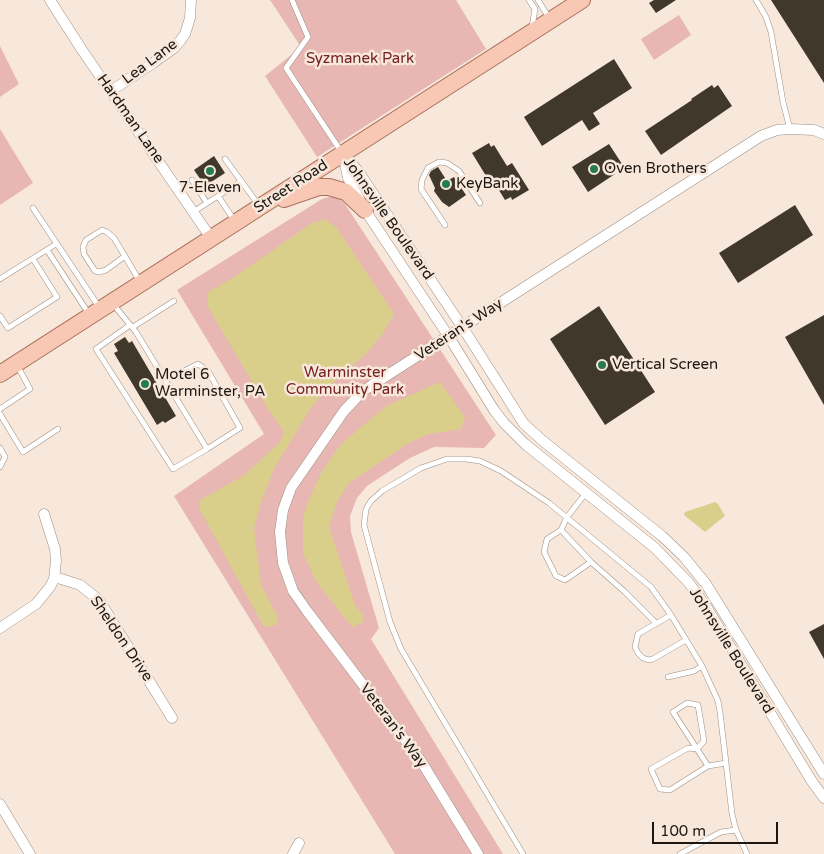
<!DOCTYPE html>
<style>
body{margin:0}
#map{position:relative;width:824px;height:854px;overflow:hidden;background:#f8e8db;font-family:"Varela Round",sans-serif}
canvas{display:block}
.scale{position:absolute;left:652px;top:822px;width:126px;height:22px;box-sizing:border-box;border:2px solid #1c1713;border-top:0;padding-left:6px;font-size:15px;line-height:18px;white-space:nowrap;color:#1c1713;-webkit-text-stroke:4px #f8e8db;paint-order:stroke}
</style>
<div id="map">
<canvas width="824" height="854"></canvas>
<div class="scale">100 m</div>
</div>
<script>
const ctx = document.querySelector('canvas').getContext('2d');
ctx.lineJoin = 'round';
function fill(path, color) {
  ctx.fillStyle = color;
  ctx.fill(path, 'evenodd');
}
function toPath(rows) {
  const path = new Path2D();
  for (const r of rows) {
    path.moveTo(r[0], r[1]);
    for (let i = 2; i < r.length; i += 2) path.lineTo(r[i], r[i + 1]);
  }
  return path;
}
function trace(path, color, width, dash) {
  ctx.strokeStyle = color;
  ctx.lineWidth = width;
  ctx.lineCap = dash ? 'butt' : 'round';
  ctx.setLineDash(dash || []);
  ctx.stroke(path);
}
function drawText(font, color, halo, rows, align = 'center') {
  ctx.font = font + ' "Varela Round",sans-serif';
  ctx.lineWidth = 5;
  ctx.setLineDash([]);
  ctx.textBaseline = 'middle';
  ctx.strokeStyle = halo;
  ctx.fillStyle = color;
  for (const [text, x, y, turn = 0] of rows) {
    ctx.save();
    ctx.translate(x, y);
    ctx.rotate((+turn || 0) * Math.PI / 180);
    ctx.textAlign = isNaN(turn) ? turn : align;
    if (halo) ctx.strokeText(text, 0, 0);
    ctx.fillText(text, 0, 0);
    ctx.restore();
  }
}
fill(toPath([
 [270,0,456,0,486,49,317,157,265,76,301,47],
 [679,15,691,35,654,60,641,39],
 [0,46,19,84,0,97],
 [0,129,33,183,0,205],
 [336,195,345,204,496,435,484,448,434,447,410,458,367,486,357,498,350,516,351,532,379,628,371,639,503,854,395,854,174,496,264,434,177,290,322,199]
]), '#e8b7b3');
fill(toPath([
 [325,219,336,227,394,314,382,335,366,354,324,391,309,411,274,469,261,502,254,528,261,585,278,617,276,625,264,627,199,508,200,500,243,476,280,442,284,432,268,409,208,307,207,293,234,277,312,223],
 [440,382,465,417,461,429,429,434,407,444,349,483,337,502,329,527,355,605,363,615,363,622,352,627,317,583,303,553,303,519,307,504,321,473,340,445,386,406],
 [715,502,718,504,725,516,705,532,684,515,685,512]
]), '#dace8b');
fill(toPath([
 [654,0,676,0,656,13,649,3],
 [771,0,824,0,824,83],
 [614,59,632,88,593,113,600,124,589,131,582,120,542,146,524,117],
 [712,85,714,88,718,85,732,106,661,155,645,131,692,100,691,99],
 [489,143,491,147,494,145,507,166,512,163,529,190,512,200,511,197,505,200,497,187,494,189,472,153],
 [609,144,622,164,613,171,615,174,588,192,572,167],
 [214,156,225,173,205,186,194,170],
 [438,167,447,181,454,177,466,195,449,207,442,202,434,191,435,188,429,175,431,171],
 [795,205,813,235,738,283,719,253],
 [599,306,655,392,605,425,550,339],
 [824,315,824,405,785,337],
 [125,337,129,343,132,341,176,416,165,423,163,421,157,425,114,353,118,351,114,344],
 [824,624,824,659,809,632]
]), '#40382b');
const lane = toPath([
 [292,0,308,37,286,68,342,153],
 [529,0,535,9,532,27],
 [538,0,549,18],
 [756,0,766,17,771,32,783,102,790,129],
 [225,159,258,204],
 [192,180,207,203],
 [33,208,99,307],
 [193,212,218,196],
 [234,220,218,196,241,181],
 [445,225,421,189,422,180,428,168,439,162,447,163,459,171,480,203],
 [47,250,89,314],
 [125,256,106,270,99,272,95,271,84,254,83,247,86,240,102,230,107,232,114,238,139,280],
 [0,279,56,244],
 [113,304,136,332,207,449,173,469,96,349,130,325],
 [0,316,8,328,57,297,33,259],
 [133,327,174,301],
 [166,380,198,364,208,371,240,428,207,449],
 [0,409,30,389,18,367],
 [0,414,23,452,58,429],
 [0,448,5,457,0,467],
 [561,530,591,562,565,580,556,576,544,552,547,539,561,530,567,517,586,493],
 [591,562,625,592,656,623],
 [671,615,638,634,635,647,638,653,643,658,649,660,653,659,686,640],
 [668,677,694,671,702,666],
 [697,749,688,748,651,769,660,789,670,790,708,766,726,763],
 [697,749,704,741,698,705,687,703,673,712,697,749,708,766],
 [523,854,401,649,390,622,364,525,366,509,371,501,382,491,421,468,447,459,466,459,480,461,501,471,549,503,651,587,671,615,702,666,718,701,720,712,732,814,736,830],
 [680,854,721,832,736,830,747,854]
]);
const street = toPath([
 [50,0,82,50,211,238],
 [111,91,153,63,174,48,180,41,185,34,190,18,191,0],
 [343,153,348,178,365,210,449,337,494,410,504,423,525,444,655,548,689,583,707,608,811,780,824,798],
 [343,154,358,171,463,328,524,424,543,441,662,536,684,557,706,584,824,774],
 [55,577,80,585,99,600,172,718],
 [0,628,36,604,50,587,54,579,56,561,55,549,44,514],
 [0,804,30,854],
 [293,854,299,843],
 [478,854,421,761,307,611,293,591,283,563,280,532,283,510,291,488,344,411,362,392,372,385,761,136,777,130,790,129,814,130,824,134]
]);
const primary = toPath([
 [284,199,319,187,329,187,346,192,365,210],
 [0,374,582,0]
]);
trace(lane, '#9c8e82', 6);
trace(street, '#9c8e82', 11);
trace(primary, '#a8725c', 18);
trace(lane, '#fff', 5);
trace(street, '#fff', 10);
trace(primary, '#f8c8b5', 16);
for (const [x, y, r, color] of [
 [594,169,5,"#277c4e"],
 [210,171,5,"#277c4e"],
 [446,184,5,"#277c4e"],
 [602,365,5,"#277c4e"],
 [145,384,5,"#277c4e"]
]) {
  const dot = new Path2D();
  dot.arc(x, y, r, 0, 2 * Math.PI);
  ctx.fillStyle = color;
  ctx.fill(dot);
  trace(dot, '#f8e8db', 2);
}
drawText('15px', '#742123', '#f8e8db', [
 ["Syzmanek Park",360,59],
 ["Warminster",345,373],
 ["Community Park",345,390]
]);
drawText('15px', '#1c1713', '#f8e8db', [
 ["Lea Lane",150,62,-37],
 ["Hardman Lane",130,119,55],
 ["Street Road",291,187,-33],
 ["Johnsville Boulevard",388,219,55],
 ["Veteran's Way",459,330,-33],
 ["Sheldon Drive",121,639,56],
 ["Johnsville Boulevard",731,651,58],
 ["Veteran's Way",393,726,53]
]);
drawText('15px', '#1c1713', '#f8e8db', [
 ["Oven Brothers",604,169],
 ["KeyBank",456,184],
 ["7-Eleven",210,188,"center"],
 ["Vertical Screen",612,365],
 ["Motel 6",155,375],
 ["Warminster, PA",155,392]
], 'left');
</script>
